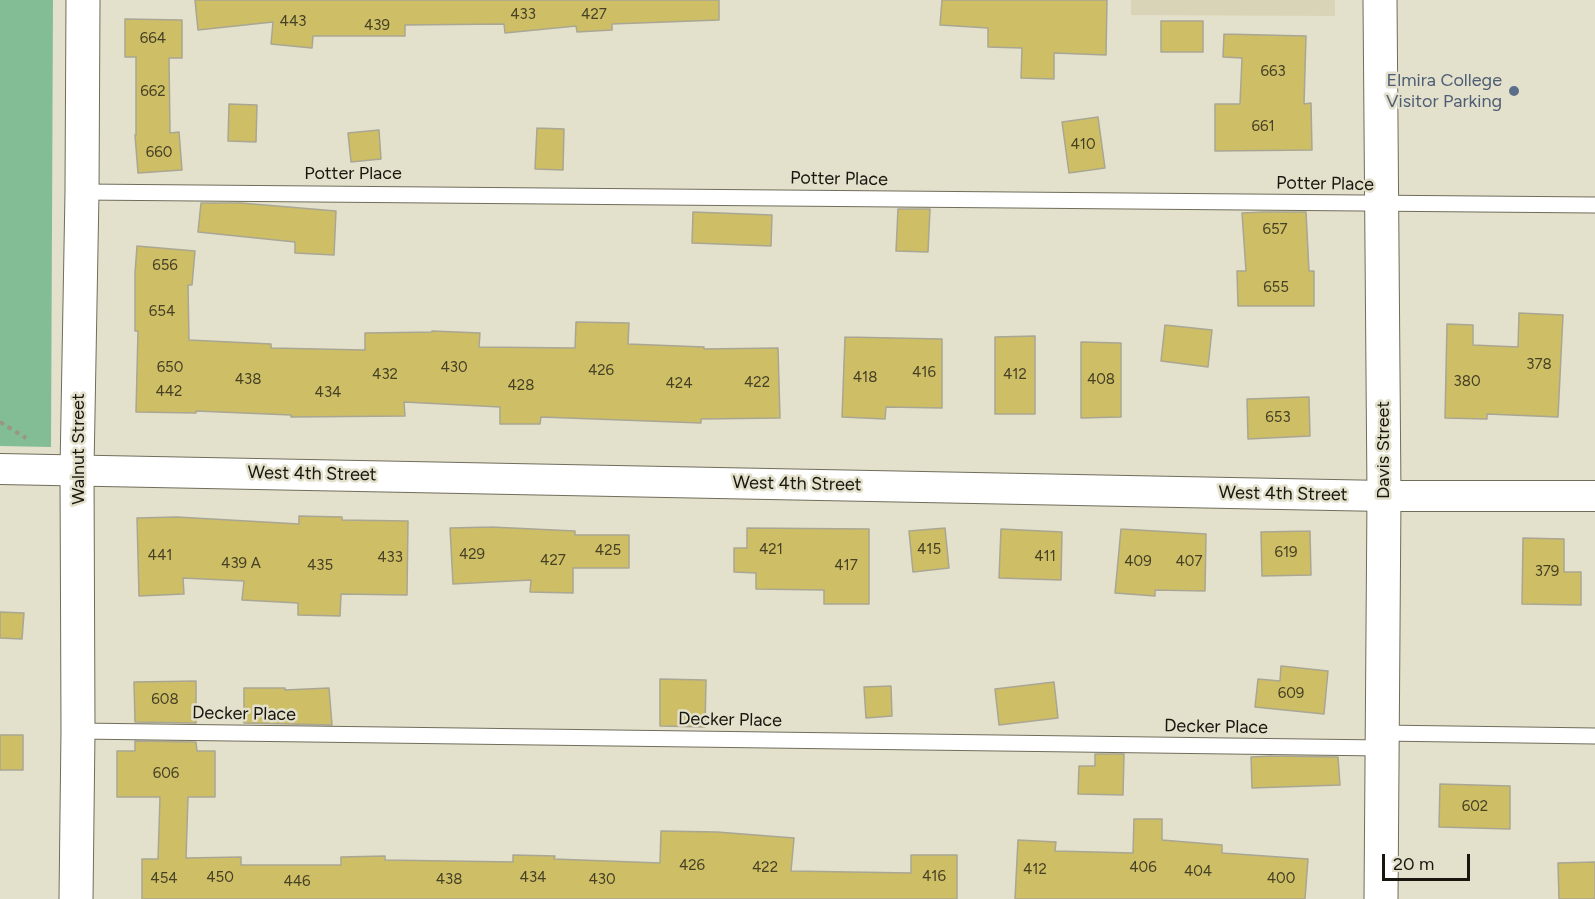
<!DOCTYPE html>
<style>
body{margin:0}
#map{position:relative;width:1595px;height:899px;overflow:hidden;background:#e3e0cb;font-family:Figtree,sans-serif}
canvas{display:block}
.scale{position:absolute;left:1382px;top:854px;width:88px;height:27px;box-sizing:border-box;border:3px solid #18160f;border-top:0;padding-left:8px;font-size:18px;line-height:21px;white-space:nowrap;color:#18160f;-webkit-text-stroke:4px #e3e0cb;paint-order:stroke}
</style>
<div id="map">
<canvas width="1595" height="899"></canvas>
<div class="scale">20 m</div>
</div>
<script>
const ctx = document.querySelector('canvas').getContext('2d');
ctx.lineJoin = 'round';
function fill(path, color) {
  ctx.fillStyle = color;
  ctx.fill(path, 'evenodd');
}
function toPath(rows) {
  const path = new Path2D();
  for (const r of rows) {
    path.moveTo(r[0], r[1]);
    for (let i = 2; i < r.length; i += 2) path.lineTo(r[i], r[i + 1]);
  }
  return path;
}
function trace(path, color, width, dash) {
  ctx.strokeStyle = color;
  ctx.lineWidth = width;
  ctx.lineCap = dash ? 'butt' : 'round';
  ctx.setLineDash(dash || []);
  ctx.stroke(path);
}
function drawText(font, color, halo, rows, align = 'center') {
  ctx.font = font + ' Figtree,sans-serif';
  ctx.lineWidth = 5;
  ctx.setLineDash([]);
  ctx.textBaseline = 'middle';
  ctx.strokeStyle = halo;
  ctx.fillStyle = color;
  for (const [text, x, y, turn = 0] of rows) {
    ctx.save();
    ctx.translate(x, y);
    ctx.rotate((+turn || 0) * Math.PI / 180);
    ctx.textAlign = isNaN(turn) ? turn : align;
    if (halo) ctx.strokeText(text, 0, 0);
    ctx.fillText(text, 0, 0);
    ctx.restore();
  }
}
fill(toPath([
 [1131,0,1335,0,1335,16,1131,15]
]), '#d9d4b8');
fill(toPath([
 [0,0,53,0,51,447,0,446]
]), '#83bd95');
const building = toPath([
 [195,0,719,0,719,20,612,24,612,30,577,32,576,26,505,33,504,24,405,25,405,36,313,36,312,48,271,44,273,22,198,30,195,0],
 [942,0,1107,0,1106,55,1054,53,1054,79,1021,78,1022,48,988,47,988,28,940,25,942,0],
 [125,19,182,20,182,58,169,58,170,133,179,132,182,170,138,173,135,135,136,135,136,57,125,57,125,19],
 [1161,21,1203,21,1203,52,1161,52,1161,21],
 [1224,34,1306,36,1304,104,1311,103,1312,150,1215,151,1215,104,1240,104,1242,58,1223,57,1224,34],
 [229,104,257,105,256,142,228,141,229,104],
 [1098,117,1105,168,1069,173,1062,122,1098,117],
 [537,128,564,129,563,170,535,169,537,128],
 [379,130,381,159,351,162,348,133,379,130],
 [201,203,241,203,336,211,334,255,295,253,295,242,198,232,201,203],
 [898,209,930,209,928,252,896,251,898,209],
 [693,212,772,215,771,246,692,243,693,212],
 [1263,212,1306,212,1309,271,1314,271,1314,306,1238,306,1237,271,1246,271,1242,213,1263,212],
 [137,246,195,251,192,285,188,285,189,340,271,344,271,348,365,350,365,333,432,332,432,331,480,333,479,347,575,348,576,322,629,323,628,344,704,347,704,349,778,348,780,418,701,419,701,423,541,417,540,424,500,424,500,407,404,402,405,416,291,417,291,415,196,411,196,413,136,412,138,331,135,331,135,273,137,246],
 [1519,313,1563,315,1558,417,1487,414,1487,419,1445,418,1447,324,1473,325,1473,345,1518,347,1519,313],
 [1165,325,1212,330,1208,367,1161,361,1165,325],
 [1035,336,1035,414,995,414,995,337,1035,336],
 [845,337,942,339,942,408,886,407,885,419,842,417,845,337],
 [1081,342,1121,343,1121,417,1081,418,1081,342],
 [1309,397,1310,436,1248,439,1247,399,1309,397],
 [299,516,342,517,342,520,408,521,407,595,341,594,340,616,298,615,298,603,242,600,244,581,183,578,184,594,139,596,137,518,177,517,299,524,299,516],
 [491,527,575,531,575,535,629,535,629,568,573,568,573,593,530,592,531,580,453,584,450,528,491,527],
 [747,528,869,529,869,604,824,604,824,590,756,589,756,573,734,572,734,548,747,548,747,528],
 [945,528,949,568,913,572,909,531,945,528],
 [1001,529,1062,532,1061,580,999,578,1001,529],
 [1121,529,1206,534,1205,591,1155,590,1155,596,1115,593,1121,529],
 [1310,531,1311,575,1262,576,1261,532,1310,531],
 [1523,538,1564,539,1564,572,1581,572,1581,605,1522,604,1523,538],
 [0,612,24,613,22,639,0,638,0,612],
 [1281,666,1328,671,1324,714,1255,707,1258,679,1280,681,1281,666],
 [660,679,706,680,705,727,660,726,660,679],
 [196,681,196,723,135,722,134,682,196,681],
 [1054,682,1058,718,999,725,995,689,1054,682],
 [891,686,892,716,866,718,864,687,891,686],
 [244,688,285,688,285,690,329,688,332,725,244,723,244,688],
 [0,735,23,735,23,770,0,770,0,735],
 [135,741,196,742,197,751,215,751,215,797,188,797,186,858,241,857,241,865,341,865,341,857,385,856,385,860,513,862,513,855,555,856,554,859,660,863,661,831,717,832,794,838,791,871,911,873,911,855,957,855,957,899,142,899,142,859,158,859,160,797,117,797,117,751,135,751,135,741],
 [1095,754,1124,754,1123,795,1078,794,1079,766,1095,766,1095,754],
 [1272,756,1338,757,1340,785,1252,788,1251,757,1272,756],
 [1440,784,1510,786,1510,829,1439,827,1440,784],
 [1134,819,1162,819,1162,840,1222,845,1222,853,1308,859,1305,899,1015,899,1018,840,1056,842,1055,851,1133,853,1134,819],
 [1595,862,1595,899,1559,899,1558,863,1595,862]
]);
fill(building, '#cebe66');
trace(building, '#a9a693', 1.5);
const lane = toPath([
 [82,192,1595,205],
 [78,731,1382,748],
 [1381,733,1595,736]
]);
const street = toPath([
 [0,469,1384,496,1595,496]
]);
const secondary = toPath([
 [1380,0,1384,496,1381,899],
 [76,899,78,731,77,469,82,192,83,0]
]);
trace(lane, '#706d5b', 17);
trace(street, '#706d5b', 32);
trace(secondary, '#706d5b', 35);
trace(toPath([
 [0,422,26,438]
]), '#999686', 4, [4.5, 4.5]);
trace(lane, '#fff', 15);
trace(street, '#fff', 30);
trace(secondary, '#fff', 33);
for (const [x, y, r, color] of [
 [1514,91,6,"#5c6f8a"]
]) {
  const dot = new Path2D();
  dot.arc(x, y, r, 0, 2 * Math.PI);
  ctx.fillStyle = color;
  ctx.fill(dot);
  trace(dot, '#e3e0cb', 2);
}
drawText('15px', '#464025', null, [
 ["433",523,15],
 ["427",594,15],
 ["443",293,22],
 ["439",377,26],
 ["664",153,39],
 ["663",1273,72],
 ["662",153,92],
 ["661",1263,127],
 ["410",1083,145],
 ["660",159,153],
 ["657",1275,230],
 ["656",165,266],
 ["655",1276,288],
 ["654",162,312],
 ["378",1539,365],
 ["650",170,368],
 ["430",454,368],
 ["426",601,371],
 ["416",924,373],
 ["432",385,375],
 ["412",1015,375],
 ["418",865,378],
 ["438",248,380],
 ["408",1101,380],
 ["380",1467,382],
 ["422",757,383],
 ["424",679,384],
 ["428",521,386],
 ["442",169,392],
 ["434",328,393],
 ["653",1278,418],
 ["421",771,550],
 ["415",929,550],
 ["425",608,551],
 ["619",1286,553],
 ["429",472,555],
 ["441",160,556],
 ["411",1045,557],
 ["433",390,558],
 ["427",553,561],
 ["409",1138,562],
 ["407",1189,562],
 ["439 A",241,564],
 ["435",320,566],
 ["417",846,566],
 ["379",1547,572],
 ["609",1291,694],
 ["608",165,700],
 ["606",166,774],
 ["602",1475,807],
 ["426",692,866],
 ["422",765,868],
 ["406",1143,868],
 ["412",1035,870],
 ["404",1198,872],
 ["416",934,877],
 ["450",220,878],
 ["434",533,878],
 ["454",164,879],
 ["400",1281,879],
 ["438",449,880],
 ["430",602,880],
 ["446",297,882]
]);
drawText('18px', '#4e5e75', '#e3e0cb', [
 ["Elmira College",1502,81],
 ["Visitor Parking",1502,102]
], 'right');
drawText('18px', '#18160f', '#e3e0cb', [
 ["Potter Place",353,174],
 ["Potter Place",839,179,1],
 ["Potter Place",1325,184,1],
 ["Walnut Street",79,449,-90],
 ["Davis Street",1384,450,-90],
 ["West 4th Street",312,474,1],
 ["West 4th Street",797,484,1],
 ["West 4th Street",1283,494,1],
 ["Decker Place",244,714,1],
 ["Decker Place",730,720,1],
 ["Decker Place",1216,727,1]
]);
</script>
